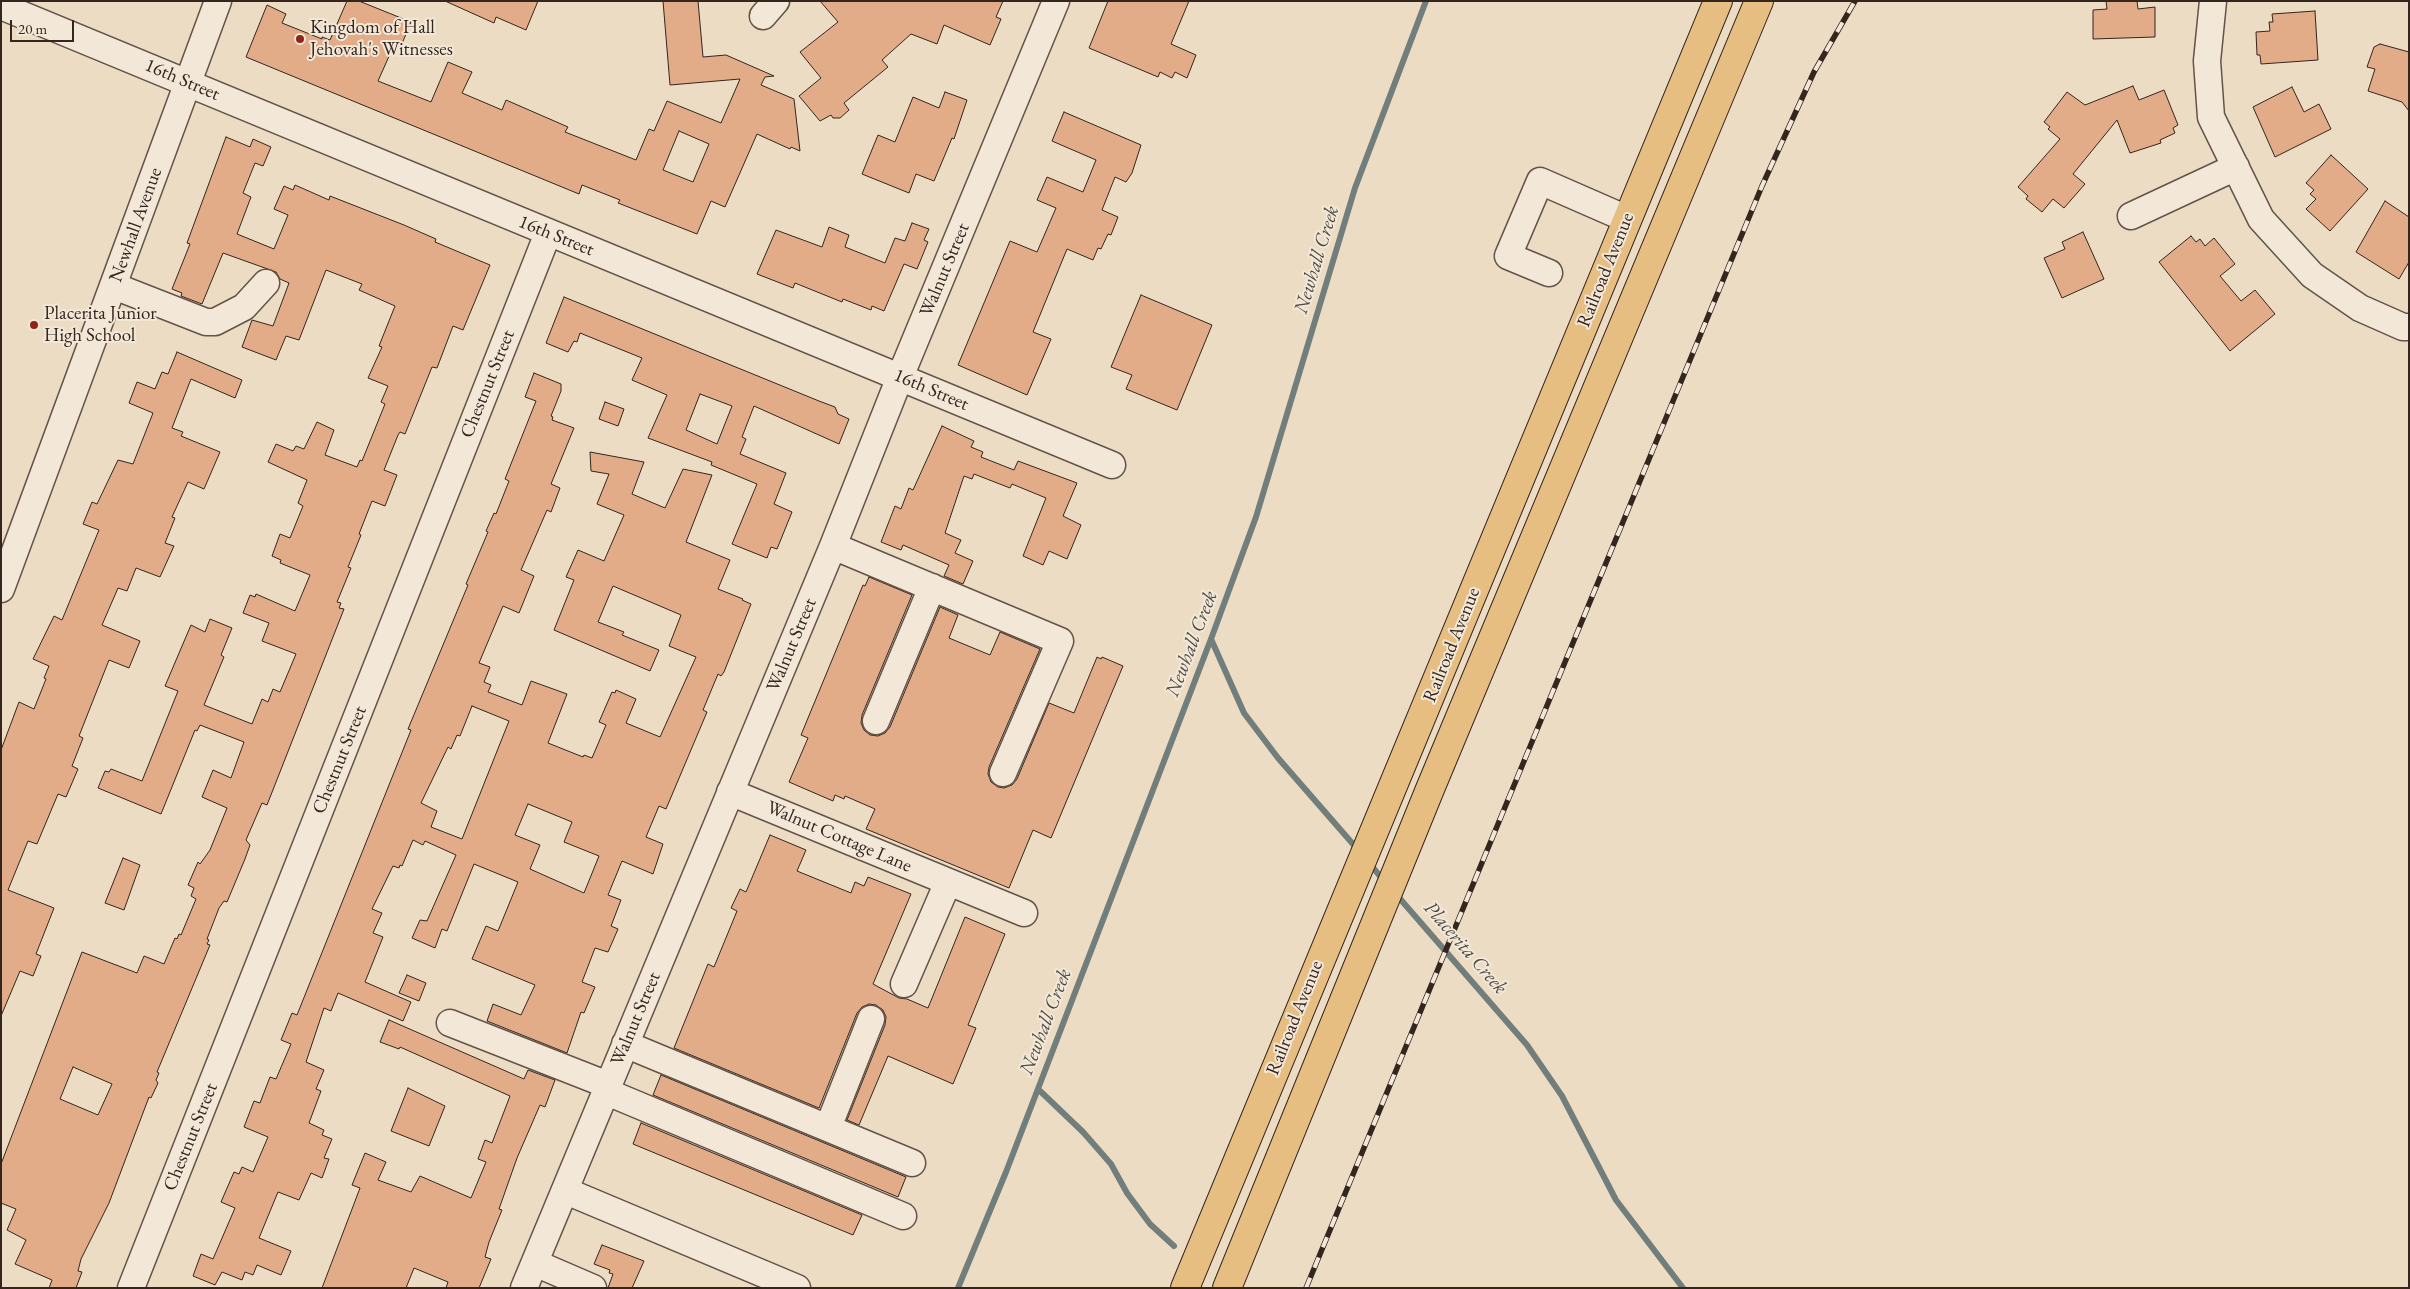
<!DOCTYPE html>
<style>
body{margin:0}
#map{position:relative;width:2410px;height:1289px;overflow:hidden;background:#ecdcc3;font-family:"EB Garamond",serif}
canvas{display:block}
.frame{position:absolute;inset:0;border:2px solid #35251f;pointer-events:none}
.scale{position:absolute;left:10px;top:20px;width:64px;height:22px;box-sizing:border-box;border:2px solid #35251f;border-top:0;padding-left:6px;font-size:15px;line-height:18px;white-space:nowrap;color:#35251f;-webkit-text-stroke:4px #f3e8d8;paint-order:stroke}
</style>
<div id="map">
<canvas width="2410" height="1289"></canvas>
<div class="frame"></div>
<div class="scale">20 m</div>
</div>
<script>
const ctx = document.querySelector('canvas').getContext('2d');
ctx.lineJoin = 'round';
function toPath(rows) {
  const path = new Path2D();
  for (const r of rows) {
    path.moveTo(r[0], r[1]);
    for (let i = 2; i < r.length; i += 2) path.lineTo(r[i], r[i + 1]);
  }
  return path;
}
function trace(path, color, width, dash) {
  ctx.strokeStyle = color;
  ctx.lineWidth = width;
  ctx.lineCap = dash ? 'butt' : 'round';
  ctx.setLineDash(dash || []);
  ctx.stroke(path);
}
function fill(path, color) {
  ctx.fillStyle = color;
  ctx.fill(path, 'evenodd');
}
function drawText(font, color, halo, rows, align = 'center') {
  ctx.font = font + ' "EB Garamond",serif';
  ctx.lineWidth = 4;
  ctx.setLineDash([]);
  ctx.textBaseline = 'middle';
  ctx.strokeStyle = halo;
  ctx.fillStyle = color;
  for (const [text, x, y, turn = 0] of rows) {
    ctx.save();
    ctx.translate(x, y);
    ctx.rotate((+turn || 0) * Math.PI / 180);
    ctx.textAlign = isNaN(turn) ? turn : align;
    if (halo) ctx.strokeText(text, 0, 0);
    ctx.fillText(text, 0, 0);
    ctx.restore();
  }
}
trace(toPath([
 [1211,639,1244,713,1278,758,1359,851],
 [1369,863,1385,882],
 [1395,893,1527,1045,1562,1096,1616,1200,1683,1288],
 [1038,1089,1083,1132,1111,1164,1127,1193,1150,1224,1174,1246],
 [958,1288,1006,1172,1211,639,1256,517,1355,188,1426,1]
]), '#717e7b', 6);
const building = toPath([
 [347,1,359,1,411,22,401,46,394,45,378,81,431,102,448,62,472,72,462,93,502,110,506,100,568,127,565,132,636,160,649,129,654,131,667,101,721,123,740,79,670,85,663,1,698,1,703,57,726,55,774,76,765,77,761,85,794,99,800,151,791,147,790,149,757,134,725,207,711,201,697,234,618,203,620,200,582,185,579,194,246,57,267,5,286,14,282,23,322,39,322,37,330,40,347,1],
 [679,131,709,144,693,182,663,170,679,131],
 [445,1,538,1,526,30,496,17,494,23,445,1],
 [820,1,1003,1,996,17,1001,19,990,45,944,25,937,44,911,34,882,60,888,67,844,103,849,110,840,118,833,118,831,115,820,121,799,96,821,78,800,52,838,22,820,1],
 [1108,1,1189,1,1171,44,1196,55,1187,78,1175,72,1172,78,1160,72,1158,77,1089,48,1108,1],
 [2106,1,2137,1,2138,9,2155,7,2155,37,2093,39,2093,10,2107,9,2106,1],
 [2315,11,2318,60,2261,64,2260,55,2257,55,2256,32,2270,31,2269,22,2273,22,2272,14,2315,11],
 [2380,44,2409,52,2409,111,2402,102,2368,91,2375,69,2367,67,2374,47,2380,44],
 [2133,86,2139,100,2164,90,2178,125,2173,128,2175,133,2160,140,2161,143,2130,153,2117,120,2073,174,2085,184,2064,208,2053,199,2042,212,2026,199,2028,196,2018,187,2060,139,2048,129,2050,127,2044,122,2067,92,2085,105,2133,86],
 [2292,87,2304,112,2319,104,2331,129,2275,157,2253,107,2292,87],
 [945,92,967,100,954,139,952,138,934,181,916,174,909,193,862,174,878,135,895,142,913,97,939,108,945,92],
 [1064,112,1141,145,1132,173,1126,182,1115,177,1102,210,1118,217,1111,235,1108,234,1101,249,1098,248,1093,260,1067,249,1033,332,1051,339,1027,395,958,365,1010,241,1037,252,1056,208,1037,200,1047,177,1083,192,1096,160,1052,141,1064,112],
 [226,137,250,147,253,139,271,147,263,166,255,163,243,193,251,197,237,234,274,249,288,215,274,209,284,186,293,190,295,185,329,200,330,196,404,225,436,239,435,242,490,265,463,330,453,326,437,368,432,367,405,434,400,432,398,435,384,470,397,475,385,506,372,501,359,534,361,535,348,567,351,568,337,602,341,603,339,608,344,609,267,805,262,803,246,840,250,845,245,859,227,902,224,901,219,908,207,939,209,940,207,944,210,945,157,1072,159,1073,156,1080,158,1083,151,1098,149,1097,109,1203,81,1259,78,1271,82,1272,76,1288,49,1288,52,1280,15,1264,26,1240,7,1230,16,1209,1,1203,1,1164,82,952,137,973,144,956,164,964,175,938,177,939,179,934,181,935,196,899,191,896,194,888,188,885,198,862,200,864,210,850,227,808,202,797,213,770,231,778,244,742,200,725,197,731,195,730,161,814,98,788,105,771,109,772,111,769,142,781,178,691,165,686,191,625,205,632,210,619,232,628,221,655,224,657,204,705,252,724,262,699,268,702,273,689,280,692,296,654,262,641,269,623,243,613,250,595,255,597,256,594,295,611,310,575,280,563,281,560,272,556,280,534,290,538,303,506,298,503,307,480,268,462,276,444,293,451,296,446,304,449,317,422,334,430,325,455,357,467,360,460,362,461,385,404,381,402,388,386,368,378,382,347,379,346,395,306,359,290,362,284,326,270,299,340,286,336,276,360,242,347,252,320,273,326,289,283,280,279,276,272,223,253,202,304,181,296,182,293,172,289,190,244,187,243,226,137],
 [73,1067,112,1084,98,1115,60,1099,73,1067],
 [2331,155,2368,189,2330,231,2306,209,2316,199,2310,194,2314,190,2306,183,2331,155],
 [2385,201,2409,217,2409,262,2399,279,2356,252,2385,201],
 [912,223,929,229,924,240,928,242,917,269,904,264,884,311,872,306,871,310,843,299,842,302,795,283,793,288,757,274,776,230,822,247,829,227,849,235,845,247,885,263,895,238,905,241,912,223],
 [2083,232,2104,279,2062,298,2044,258,2065,249,2062,242,2083,232],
 [2191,236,2196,242,2200,239,2205,246,2214,238,2235,264,2220,276,2241,301,2255,290,2275,314,2230,351,2159,262,2191,236],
 [1141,295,1212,325,1177,410,1126,389,1132,375,1111,367,1141,295],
 [564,297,819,401,835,407,838,414,849,419,839,444,754,406,742,437,746,439,740,454,786,473,774,504,792,512,777,549,771,547,767,558,732,544,757,484,711,465,712,462,648,438,667,395,632,380,642,358,580,333,577,342,574,341,568,352,546,343,564,297],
 [700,394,732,406,717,444,686,430,700,394],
 [177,352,242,380,235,398,191,379,172,428,183,432,181,436,220,452,204,489,188,482,172,517,175,518,165,543,174,546,160,577,136,568,127,591,118,588,102,625,140,641,129,668,109,660,79,736,83,738,72,766,78,769,66,797,58,794,37,844,28,841,8,890,54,908,36,954,41,956,33,976,20,971,1,1016,1,750,19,702,34,709,46,679,44,678,49,666,33,659,54,616,62,620,99,530,83,524,92,502,97,504,118,460,133,464,153,413,129,403,137,382,155,389,162,372,168,374,177,352],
 [534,373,561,384,561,391,551,416,553,417,552,420,574,428,551,484,560,488,551,512,547,510,521,570,534,576,519,613,503,606,479,663,490,667,484,682,491,685,488,692,522,705,531,681,567,694,548,743,583,757,584,755,592,758,606,725,599,722,612,692,615,693,616,690,636,699,626,723,660,737,696,657,669,646,681,615,613,586,598,622,624,632,622,635,659,650,650,671,554,630,574,580,566,577,578,550,604,561,624,515,597,504,609,474,591,471,590,452,644,462,632,494,665,508,683,469,712,475,686,542,730,560,718,589,743,599,742,600,751,604,724,672,721,676,718,674,703,710,707,712,666,809,659,806,646,837,663,844,653,874,622,861,608,895,621,900,611,926,618,929,608,952,595,948,582,982,595,987,584,1013,581,1012,567,1053,487,1021,493,1004,521,1015,535,985,472,959,486,926,498,931,518,882,474,864,447,931,442,929,435,948,412,938,420,920,427,921,456,855,425,841,423,845,413,840,402,866,400,865,399,868,393,866,372,909,382,913,373,933,383,937,365,982,411,1002,403,1021,338,993,331,1011,324,1008,306,1062,324,1070,316,1089,321,1091,309,1123,324,1130,322,1135,332,1139,324,1158,329,1159,322,1178,311,1173,299,1200,278,1192,259,1238,291,1251,281,1275,257,1265,253,1275,245,1272,242,1280,222,1272,215,1285,193,1276,201,1254,213,1259,235,1208,221,1202,234,1172,239,1174,242,1167,253,1172,268,1137,244,1127,254,1101,260,1103,270,1077,276,1079,291,1044,281,1040,292,1013,297,1015,411,730,408,729,468,585,466,584,488,532,486,531,494,513,496,514,509,481,505,479,536,401,525,397,534,373],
 [472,706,509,721,462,839,431,827,437,811,421,803,448,747,451,749,457,735,460,736,472,706],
 [528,804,572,822,564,842,599,856,584,893,530,869,540,845,515,835,528,804],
 [605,402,624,409,618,426,599,419,605,402],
 [942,426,974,441,971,447,983,452,981,457,1014,470,1018,461,1077,483,1063,516,1081,525,1067,559,1049,551,1043,565,1023,556,1046,498,1012,484,1010,488,974,474,972,479,964,476,945,533,961,540,955,553,973,561,963,584,944,576,949,565,903,545,901,550,881,542,895,506,901,509,909,488,913,490,942,426],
 [869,577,912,595,862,715,861,723,864,730,870,735,878,736,885,733,890,727,940,607,958,615,949,638,990,655,1000,632,1040,649,989,767,988,774,991,782,998,787,1004,788,1012,785,1017,779,1049,703,1074,713,1097,657,1101,659,1102,657,1123,666,1051,838,1033,830,1009,888,866,829,875,809,845,796,844,799,835,795,833,801,789,782,808,738,801,735,863,585,865,586,869,577],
 [770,835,806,850,797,871,851,893,855,882,864,886,868,877,911,894,873,984,899,998,907,999,928,1008,965,917,1005,934,968,1025,976,1028,953,1084,888,1056,859,1125,847,1120,885,1025,886,1017,883,1010,876,1005,869,1004,862,1007,857,1013,819,1108,674,1048,708,964,714,967,737,911,731,908,740,889,746,892,770,835],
 [123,858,140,865,124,910,105,903,123,858],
 [407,975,426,983,419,1001,399,993,407,975],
 [389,1020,524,1079,528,1070,555,1080,545,1107,540,1105,517,1158,499,1209,502,1210,489,1242,485,1257,491,1259,479,1288,446,1288,448,1282,414,1268,406,1288,322,1288,360,1188,352,1185,365,1153,386,1162,378,1180,411,1192,420,1176,471,1198,486,1162,478,1159,485,1140,492,1143,510,1096,400,1047,399,1049,380,1042,389,1020],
 [661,1075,906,1177,898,1197,653,1095,661,1075],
 [408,1088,445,1106,429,1146,391,1131,408,1088],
 [641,1123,862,1215,853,1235,633,1144,641,1123],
 [602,1245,644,1261,632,1288,608,1288,613,1274,609,1273,610,1270,594,1264,602,1245]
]);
fill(building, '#e1ac87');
trace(building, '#35251f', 1);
const minor = toPath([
 [2213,1,2207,61,2211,117,2261,219,2312,275,2360,308,2403,327,2409,327],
 [1,6,1112,465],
 [763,16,776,1],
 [2131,216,2236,167],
 [1549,273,1508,256,1540,181,1627,219],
 [114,286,206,322,215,322,244,307,266,283],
 [833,546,1060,641,1003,773],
 [1,589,218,1],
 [876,721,932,587],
 [730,792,1024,913],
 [904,984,948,882],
 [450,1023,608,1085],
 [625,1044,912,1163],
 [607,1092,903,1216],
 [833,1115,871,1019],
 [566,1191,797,1288],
 [535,1263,593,1288],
 [131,1288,548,233],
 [524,1288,833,546,900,377,1056,1]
]);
const major = toPath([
 [1185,1288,1718,1],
 [1227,1288,1430,789,1759,1]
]);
trace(minor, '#635348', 29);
trace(major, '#35251f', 30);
trace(minor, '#f3e8d8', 26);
trace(major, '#e6be82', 28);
const rail = toPath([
 [1306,1288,1762,186,1814,72,1855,1]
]);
trace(rail, '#35251f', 5.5);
trace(rail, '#f3e8d8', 4, [11]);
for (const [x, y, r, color] of [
 [300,39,5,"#8f2418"],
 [34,325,5,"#8f2418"]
]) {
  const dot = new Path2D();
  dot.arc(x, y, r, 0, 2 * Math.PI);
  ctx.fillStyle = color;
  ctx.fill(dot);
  trace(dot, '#f3e8d8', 2);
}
drawText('19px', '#35251f', '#f3e8d8', [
 ["Kingdom of Hall",310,28],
 ["Jehovah's Witnesses",310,50],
 ["Placerita Junior",44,314],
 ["High School",44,336]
], 'left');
drawText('19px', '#35251f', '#f3e8d8', [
 ["16th Street",182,80,23],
 ["Newhall Avenue",136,225,-70],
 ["16th Street",556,236,22],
 ["Walnut Street",945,270,-67],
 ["Railroad Avenue",1606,270,-68],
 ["Chestnut Street",488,384,-68],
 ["16th Street",931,390,23],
 ["Walnut Street",792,645,-67],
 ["Railroad Avenue",1452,645,-68],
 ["Chestnut Street",340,760,-68],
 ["Walnut Cottage Lane",839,837,23],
 ["Railroad Avenue",1295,1018,-68],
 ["Walnut Street",636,1019,-67],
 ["Chestnut Street",191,1137,-68]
]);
drawText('italic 20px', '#4e4a45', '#f3e8d8', [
 ["Newhall Creek",1317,260,-73],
 ["Newhall Creek",1192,644,-69],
 ["Placerita Creek",1465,948,49],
 ["Newhall Creek",1046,1022,-69]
]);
</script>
